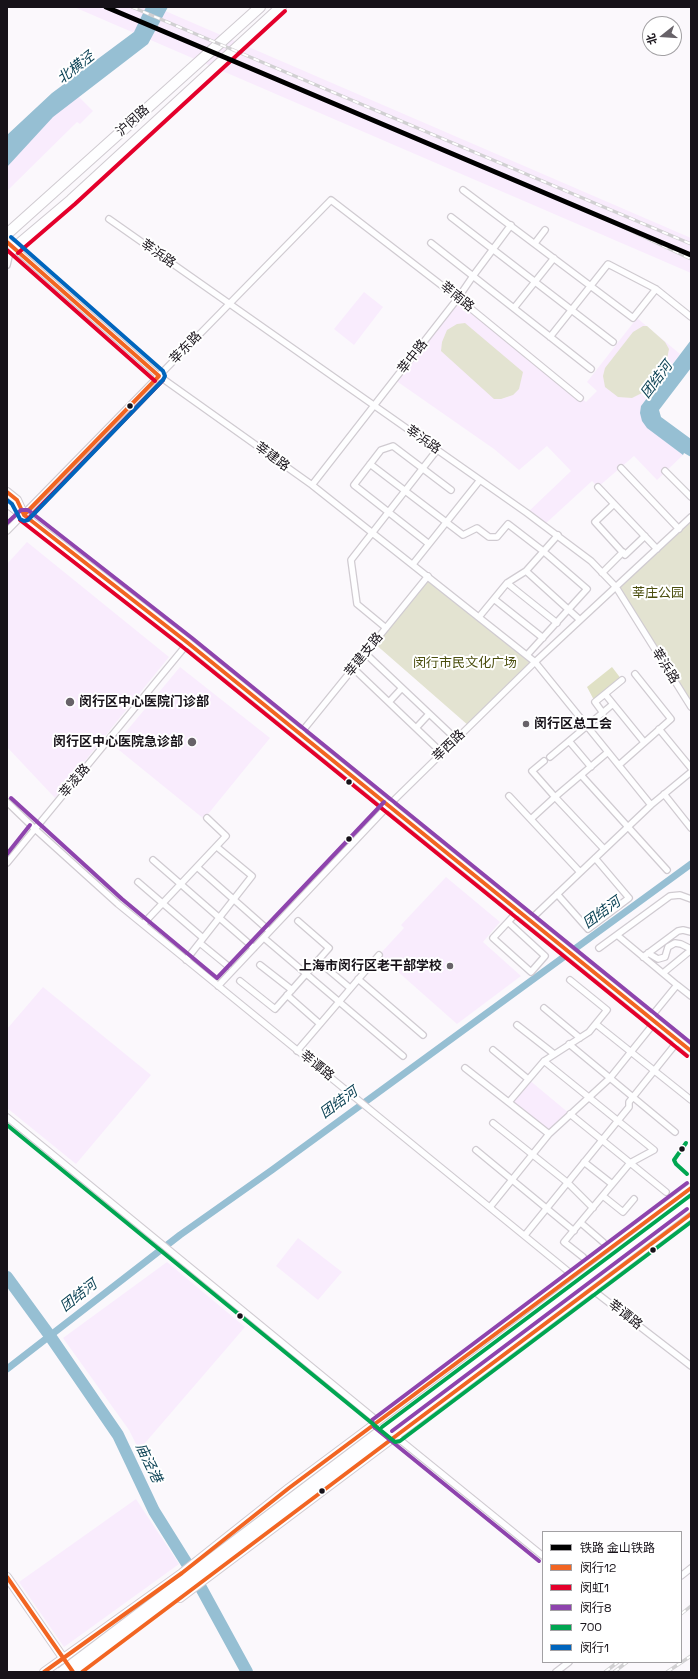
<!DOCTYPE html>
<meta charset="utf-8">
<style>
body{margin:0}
#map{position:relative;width:698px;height:1679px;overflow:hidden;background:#fbf8fc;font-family:"Space Grotesk","Noto Sans SC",sans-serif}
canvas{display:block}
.frame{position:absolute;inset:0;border:8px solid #171219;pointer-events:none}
.legend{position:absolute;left:542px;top:1531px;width:140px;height:132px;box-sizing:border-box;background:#fff;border:1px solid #a2a0a3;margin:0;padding:5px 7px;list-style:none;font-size:12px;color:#171219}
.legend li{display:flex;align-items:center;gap:8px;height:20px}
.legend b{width:20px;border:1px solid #a2a0a3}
.north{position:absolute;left:642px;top:16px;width:40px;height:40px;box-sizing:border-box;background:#fff;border:1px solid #a2a0a3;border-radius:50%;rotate:253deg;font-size:11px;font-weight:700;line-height:16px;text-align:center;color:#171219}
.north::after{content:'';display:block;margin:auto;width:14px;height:18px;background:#676268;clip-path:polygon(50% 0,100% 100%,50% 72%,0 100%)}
</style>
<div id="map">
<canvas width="698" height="1679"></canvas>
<div class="frame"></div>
<ul class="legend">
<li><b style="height:5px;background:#000"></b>铁路 金山铁路</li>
<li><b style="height:5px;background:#f26522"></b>闵行12</li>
<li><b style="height:5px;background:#e4002b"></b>闵虹1</li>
<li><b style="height:5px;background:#8e44ad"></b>闵行8</li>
<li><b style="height:5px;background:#00a651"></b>700</li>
<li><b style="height:5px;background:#0065bd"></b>闵行1</li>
</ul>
<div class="north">北</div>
</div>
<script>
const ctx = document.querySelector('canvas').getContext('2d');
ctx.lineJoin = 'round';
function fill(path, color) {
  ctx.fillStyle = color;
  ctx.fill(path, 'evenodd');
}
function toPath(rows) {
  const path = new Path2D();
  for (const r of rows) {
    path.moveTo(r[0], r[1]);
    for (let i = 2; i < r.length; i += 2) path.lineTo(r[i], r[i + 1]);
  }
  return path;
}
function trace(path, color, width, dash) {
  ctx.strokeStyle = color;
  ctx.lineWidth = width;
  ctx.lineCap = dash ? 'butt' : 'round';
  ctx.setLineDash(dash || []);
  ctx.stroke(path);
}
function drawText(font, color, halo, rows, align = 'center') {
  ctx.font = font + ' "Space Grotesk","Noto Sans SC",sans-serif';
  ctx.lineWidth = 4;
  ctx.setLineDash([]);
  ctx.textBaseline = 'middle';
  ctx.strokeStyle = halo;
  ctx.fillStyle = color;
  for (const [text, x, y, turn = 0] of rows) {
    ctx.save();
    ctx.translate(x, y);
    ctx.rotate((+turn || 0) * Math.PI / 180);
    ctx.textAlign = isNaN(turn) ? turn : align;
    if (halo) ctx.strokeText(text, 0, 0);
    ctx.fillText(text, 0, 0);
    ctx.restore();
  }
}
fill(toPath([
 [74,7,156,7,691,238,691,273],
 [71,89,93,111,80,124,77,122,7,191,7,158],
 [364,292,383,307,354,345,334,329],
 [458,298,586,402,597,391,587,382,637,318,680,354,641,406,666,442,683,455,657,480,634,456,598,487,592,481,544,525,527,513,571,471,547,446,519,470,494,449,395,380],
 [27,542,169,657,55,798,7,747,7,564],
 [180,667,270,738,204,819,114,746],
 [446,877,500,922,483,942,521,976,457,1024,379,955,404,928,401,925],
 [43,987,151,1075,76,1164,7,1108,7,1029],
 [528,1079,570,1114,549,1134,509,1102],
 [298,1238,342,1272,318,1300,276,1266],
 [167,1262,245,1327,139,1450,129,1430,63,1338],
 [136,1499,179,1564,64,1647,19,1582]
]), '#f9ecfd');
fill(toPath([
 [465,323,523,372,519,389,513,395,501,399,494,399,441,351,442,342,447,330,457,324],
 [643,326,647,326,665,342,669,349,667,359,642,393,632,398,618,397,605,387,603,376,605,368,633,332],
 [691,517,691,707,616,587],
 [428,576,535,662,469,726,374,643]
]), '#e3e3d1');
fill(toPath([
 [612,667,622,680,595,702,587,687]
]), '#e0e1c5');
fill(toPath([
 [146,7,168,7,148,44,53,117,7,167,7,135,52,93,134,32],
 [691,340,691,368,659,410,661,417,691,439,691,457,684,453,683,455,647,428,642,421,640,413,641,406]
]), '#96bfd3');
trace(toPath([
 [7,1369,180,1235,272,1170,691,864]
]), '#96bfd3', 7);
trace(toPath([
 [7,1277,50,1336,118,1435,154,1511,194,1575,247,1672]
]), '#96bfd3', 12);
const street = toPath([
 [463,190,633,318,656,289,691,317],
 [451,217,613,342],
 [109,219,527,513,591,561,616,587,691,707],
 [431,243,591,369],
 [535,243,545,230],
 [14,248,159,376,312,485,535,662,651,805],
 [7,265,10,252],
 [514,308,554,258],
 [550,337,608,264,656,289],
 [370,464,463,535,477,528,489,537,497,537,508,524,543,551,587,589,527,655],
 [621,468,679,529],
 [665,471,691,497],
 [312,485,458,298,473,276,511,225],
 [598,487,657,549],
 [614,504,595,522,625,555,645,536],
 [7,531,331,200,458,298,580,398],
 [429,544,354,485,381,450,393,446,451,490],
 [413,564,480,480],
 [526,571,580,620],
 [602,573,623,552],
 [507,583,557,623],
 [494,599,543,638],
 [479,617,507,583,526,571,558,535],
 [386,628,357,604,351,560,437,450],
 [365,653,456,739],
 [353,668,442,753],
 [605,694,644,742],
 [389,702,402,688],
 [603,713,595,702,622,680],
 [416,728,429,714],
 [659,729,691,768],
 [300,734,428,576],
 [569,741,591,767],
 [550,757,613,704],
 [619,765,671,719,635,674],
 [581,775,667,870],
 [664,794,691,828],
 [509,796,580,872],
 [7,802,35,829,118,904,575,1277],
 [531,819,555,797,532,771,544,761],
 [604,849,555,797,608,752],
 [153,860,254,948],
 [7,863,188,643],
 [197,867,266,928],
 [138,882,203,938],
 [557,894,588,929,629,898,595,858],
 [530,920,651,805,691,772],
 [508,922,545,956,531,972,493,938,508,922,518,911],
 [143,924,226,836,207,818],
 [617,935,677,985,650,1018],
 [264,938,403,1056],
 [200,943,228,966],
 [599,948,670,896,680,895,691,899],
 [648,953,658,959,665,957,668,947,675,943,681,944,691,949],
 [643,957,678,931,683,930,691,932],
 [186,960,252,876,217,847],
 [318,961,350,988],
 [260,965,292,990],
 [663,973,691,950],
 [358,979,423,1035],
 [240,981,275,1009,329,948,298,921],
 [677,985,691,996],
 [218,986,388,806,535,662,691,517],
 [287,995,320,1024],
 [544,1008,580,1038],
 [596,1024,691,1100],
 [517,1025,554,1054],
 [569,1044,675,1132],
 [493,1050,528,1079],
 [297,1051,379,955],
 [544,1061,654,1150,630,1163,564,1242,583,1257],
 [465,1068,549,1134],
 [509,1102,544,1061,589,1032,607,1010,570,980],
 [570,1114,666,1192],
 [7,1117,380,1423],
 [493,1123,568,1183,593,1208],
 [476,1150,574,1231],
 [584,1162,612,1184],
 [603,1196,623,1212,634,1199],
 [490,1207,549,1134,610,1078,655,1022],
 [581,1223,603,1242],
 [525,1235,629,1107,629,1102,678,1041],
 [590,1288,691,1366],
 [394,1435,543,1556],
 [681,1576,691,1568],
 [556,1672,569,1662]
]);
const secondary = toPath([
 [7,242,14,248],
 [7,492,17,500,23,513],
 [7,503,188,643,691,1051],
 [7,1577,66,1662],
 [180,1598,691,1214],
 [44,1672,182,1573,289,1488,691,1188]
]);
const highway = toPath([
 [7,234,260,7],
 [7,254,71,200,281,7]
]);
trace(street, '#d0cbd1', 8);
trace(secondary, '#d0cbd1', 10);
trace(highway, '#d0cbd1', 12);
trace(street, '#fefeff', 5.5);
trace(secondary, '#fefeff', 8);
trace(highway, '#fefeff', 10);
const rail = toPath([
 [132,7,691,244],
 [608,220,691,259],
 [681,1614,691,1606],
 [605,1672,618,1662],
 [614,1672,627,1662],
 [667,1672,691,1656]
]);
trace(rail, '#d1d0d2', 3.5);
trace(rail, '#fff', 2, [6]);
const primaryBridge = toPath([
 [61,1672,691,1196],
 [75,1672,691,1205]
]);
trace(primaryBridge, '#d0cbd1', 11, []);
trace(primaryBridge, '#fefeff', 9);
trace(toPath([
 [7,242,159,376,24,515],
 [7,492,17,500,24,515,188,643,691,1051],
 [7,1577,73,1672],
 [44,1672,182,1573,289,1488,691,1188],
 [82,1672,691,1214]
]), '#f26522', 4);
trace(toPath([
 [7,250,155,381],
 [18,253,75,204,285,11],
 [28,519,163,380],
 [20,520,184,648,687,1056]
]), '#e4002b', 4);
trace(toPath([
 [7,523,21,510,28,510,192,638,691,1043],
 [11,798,122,899,217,978,384,802],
 [7,854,30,825],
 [392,1431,687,1209],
 [539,1561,374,1427,372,1420,687,1183]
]), '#8e44ad', 4);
trace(toPath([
 [7,1125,395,1442,400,1441,691,1222],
 [686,1143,674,1160,676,1164,687,1174],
 [382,1427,691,1195]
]), '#00a651', 4);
trace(toPath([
 [7,500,12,504,20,519,24,521,28,520,163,380,165,376,163,371,11,237]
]), '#0065bd', 4);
trace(toPath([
 [106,7,691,255]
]), '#000', 5);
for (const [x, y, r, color] of [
 [130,406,3.5,"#171219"],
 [70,702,5,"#676268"],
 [526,724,4,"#676268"],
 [192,742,5,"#676268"],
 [349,782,3.5,"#171219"],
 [349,839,3.5,"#171219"],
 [450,966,4,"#676268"],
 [682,1149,3.5,"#171219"],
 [653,1250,3.5,"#171219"],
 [240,1316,3.5,"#171219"],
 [322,1491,3.5,"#171219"]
]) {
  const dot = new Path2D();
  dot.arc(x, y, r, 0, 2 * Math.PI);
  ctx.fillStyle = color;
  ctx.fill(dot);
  trace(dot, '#fff', 1.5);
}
drawText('13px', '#171219', '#fff', [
 ["沪闵路",133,121,-42],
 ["莘浜路",158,254,35],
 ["莘南路",457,297,39],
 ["莘东路",186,348,-46],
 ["莘中路",413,357,-52],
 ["莘浜路",423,440,35],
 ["莘建路",272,457,36],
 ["莘建支路",364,655,-51],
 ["莘浜路",665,666,58],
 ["莘西路",449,746,-44],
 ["莘凌路",75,781,-50],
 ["莘谭路",317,1066,39],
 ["莘谭路",625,1315,38]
]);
drawText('13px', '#4b4e0e', '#fff', [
 ["莘庄公园",658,593],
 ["闵行市民文化广场",465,663]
]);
drawText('bold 13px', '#171219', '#fff', [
 ["闵行区中心医院门诊部",79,702],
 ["闵行区总工会",534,724],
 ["闵行区中心医院急诊部",183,742,"right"],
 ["上海市闵行区老干部学校",442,966,"right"]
], 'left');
drawText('italic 14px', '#0d4356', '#fff', [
 ["北横泾",76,68,-38],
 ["团结河",657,380,-53],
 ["团结河",602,913,-36],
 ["团结河",339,1103,-36],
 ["团结河",79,1296,-38],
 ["庙泾港",148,1463,64]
]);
</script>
